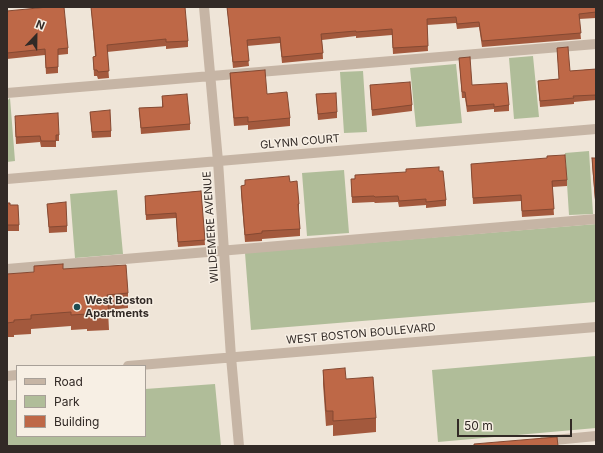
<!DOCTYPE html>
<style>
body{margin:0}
#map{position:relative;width:603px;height:453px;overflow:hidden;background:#efe5d8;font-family:Inter,sans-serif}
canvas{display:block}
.frame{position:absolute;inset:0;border:8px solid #322a26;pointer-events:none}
.legend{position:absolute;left:16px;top:365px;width:130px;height:72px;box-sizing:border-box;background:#f7efe4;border:1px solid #a8a098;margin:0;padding:5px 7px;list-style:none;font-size:12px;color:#322a26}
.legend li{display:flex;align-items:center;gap:8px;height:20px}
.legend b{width:20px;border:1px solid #a8a098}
.north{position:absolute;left:16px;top:16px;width:40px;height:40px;-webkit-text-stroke:3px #f7efe4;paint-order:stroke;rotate:22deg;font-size:11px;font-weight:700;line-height:16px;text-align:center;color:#322a26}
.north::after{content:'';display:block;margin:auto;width:14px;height:18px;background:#322a26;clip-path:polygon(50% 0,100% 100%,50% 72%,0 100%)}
.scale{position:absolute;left:457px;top:419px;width:115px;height:18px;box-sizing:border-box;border:2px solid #322a26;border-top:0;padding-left:5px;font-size:12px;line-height:14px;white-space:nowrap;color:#322a26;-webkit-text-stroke:3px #f7efe4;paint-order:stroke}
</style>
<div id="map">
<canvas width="603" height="453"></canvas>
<div class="frame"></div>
<ul class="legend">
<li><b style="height:5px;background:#c6b5a5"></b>Road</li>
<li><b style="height:11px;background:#b0bd99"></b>Park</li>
<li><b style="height:11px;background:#be6847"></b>Building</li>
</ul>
<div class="north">N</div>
<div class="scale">50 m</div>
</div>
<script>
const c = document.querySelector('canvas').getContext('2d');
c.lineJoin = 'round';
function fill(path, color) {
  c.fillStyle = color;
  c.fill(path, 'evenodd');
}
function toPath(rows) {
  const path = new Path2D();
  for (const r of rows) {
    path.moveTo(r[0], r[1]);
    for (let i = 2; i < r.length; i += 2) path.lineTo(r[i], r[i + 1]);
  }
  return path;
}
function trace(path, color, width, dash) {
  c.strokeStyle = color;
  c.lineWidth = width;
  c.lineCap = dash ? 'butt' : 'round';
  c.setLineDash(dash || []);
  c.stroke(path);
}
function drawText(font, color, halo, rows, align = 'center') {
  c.font = font + ' Inter,sans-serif';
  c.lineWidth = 3;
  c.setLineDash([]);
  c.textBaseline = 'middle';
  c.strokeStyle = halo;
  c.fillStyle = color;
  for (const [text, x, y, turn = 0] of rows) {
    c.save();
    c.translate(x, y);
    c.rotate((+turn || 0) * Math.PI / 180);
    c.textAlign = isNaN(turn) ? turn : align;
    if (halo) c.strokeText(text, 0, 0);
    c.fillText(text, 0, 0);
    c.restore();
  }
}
const green = toPath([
 [533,56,539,117,514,119,509,58],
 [456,64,462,123,416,127,410,68],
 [363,71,367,132,344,133,340,72],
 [10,98,15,161,7,162,7,101],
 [589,151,593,214,569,215,565,153],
 [344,170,349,233,307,236,302,173],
 [117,190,123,254,75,258,70,194],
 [596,224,596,302,251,330,245,253],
 [596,356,596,428,438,442,432,370],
 [215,384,221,446,7,446,7,400,17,400,17,436,145,436,145,389]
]);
const minor = toPath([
 [204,7,218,161,231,357,239,446],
 [7,93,596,44],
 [7,179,596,129],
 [7,269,596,219],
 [128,366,596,327],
 [7,376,17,375],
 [544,441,596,436]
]);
const wall = toPath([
 [91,7,188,41,188,47,166,49,166,46,107,52,109,78,98,79,97,76,94,76,93,57,95,56],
 [227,7,596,7,596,18,579,19,581,39,482,47,479,27,457,29,456,23,427,25,428,51,393,54,392,35,356,38,356,36,322,40,323,59,282,63,280,43,247,46,249,66,233,68],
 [7,11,68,48,68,54,58,55,58,73,46,74,45,55,7,59],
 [557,48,570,71,596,69,596,100,574,102,574,104,540,107,538,81,559,79],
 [459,58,472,85,509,105,509,111,494,112,494,109,467,112,465,98,462,98],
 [230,73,267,94,290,118,290,126,248,130,248,125,234,126,230,81],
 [370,85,412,105,412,111,372,116],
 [316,94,337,112,337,118,318,120],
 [162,96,190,124,190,130,141,134,139,108,162,107],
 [90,112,111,131,111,137,92,138],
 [15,122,59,135,59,141,56,141,56,147,41,147,40,142,16,144],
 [592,158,596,158,596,211,592,164],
 [471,164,567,180,567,186,552,187,554,215,522,217,521,201,473,204],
 [439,171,446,200,446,206,426,208,426,205,399,207,398,202,375,203,374,202,352,203,351,179],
 [245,180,290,182,299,204,299,211,298,211,300,229,300,236,262,239,262,241,245,242,241,193,241,186,245,185],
 [201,191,205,245,178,247,176,218,146,220,145,196],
 [7,203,10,205,19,225,19,231,7,231],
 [47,204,67,226,67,232,49,233],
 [34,266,63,269,128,293,128,308,108,310,109,330,87,331,87,329,71,330,71,326,31,329,31,334,14,335,14,337,7,337,7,274,34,273],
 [323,370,346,379,376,418,376,432,333,436,333,425,326,426,323,384]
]);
const building = toPath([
 [48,7,64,7,68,48,58,49,58,67,46,68,45,49,7,53,7,11,48,7],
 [91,7,185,7,188,41,166,42,166,39,107,45,109,71,98,72,97,70,94,70,93,57,96,56,91,7],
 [227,7,596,7,596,12,579,14,581,33,482,41,479,22,457,24,456,17,427,19,428,46,393,48,392,29,356,32,356,31,321,34,323,53,282,57,280,37,247,40,249,61,233,62,227,7],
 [568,47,570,71,596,69,596,95,573,96,574,98,540,101,538,81,559,79,557,48,568,47],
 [470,57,472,85,507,83,509,105,494,107,494,104,467,106,465,92,462,92,459,58,470,57],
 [265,70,267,94,287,92,290,118,248,122,248,117,234,118,230,73,265,70],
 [410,82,412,105,372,110,370,85,410,82],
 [336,93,337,112,318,114,316,94,336,93],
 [187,94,190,124,141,128,139,108,163,107,162,96,187,94],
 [110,110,111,131,92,132,90,112,110,110],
 [58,113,59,135,56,135,56,141,41,141,40,136,16,137,15,116,58,113],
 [565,155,567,180,552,181,554,209,522,211,521,195,473,198,471,164,547,158,547,156,565,155],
 [592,158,596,158,596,206,592,158],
 [439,167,439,171,443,171,446,200,426,202,426,199,399,201,398,196,375,197,374,196,352,197,351,179,355,179,355,175,406,172,406,169,439,167],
 [289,176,290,182,297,181,299,204,298,204,300,229,262,231,262,233,245,235,241,186,245,185,245,180,289,176],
 [201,191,205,240,178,242,176,213,146,215,145,196,201,191],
 [66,202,67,226,49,227,47,204,66,202],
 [7,203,10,203,10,205,18,205,19,225,7,225,7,203],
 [63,264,63,269,126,265,128,293,107,295,109,315,87,317,87,314,71,315,71,312,31,315,31,319,14,320,14,322,7,323,7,274,34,272,34,266,63,264],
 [345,368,346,379,373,377,376,418,333,421,333,411,326,411,323,370,345,368],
 [557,437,558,446,474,446,474,444,557,437]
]);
const markers = [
 [77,307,4,"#1e4c51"]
];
const streetNames = [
 ["GLYNN COURT",300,142,-5],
 ["WILDEMERE AVENUE",211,227,-94],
 ["WEST BOSTON BOULEVARD",361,334,-5]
];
const poiNames = [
 ["West Boston",85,301],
 ["Apartments",85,314]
];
fill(green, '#b0bd99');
trace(minor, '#c6b5a5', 10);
fill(wall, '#a3593d');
fill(building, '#be6847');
trace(building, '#854932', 1);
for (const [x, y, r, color] of markers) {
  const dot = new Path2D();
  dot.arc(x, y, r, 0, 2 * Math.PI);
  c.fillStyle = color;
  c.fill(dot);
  trace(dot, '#f7efe4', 1.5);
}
drawText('11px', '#322a26', '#f7efe4', streetNames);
drawText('bold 11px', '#322a26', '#f7efe4', poiNames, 'left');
</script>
